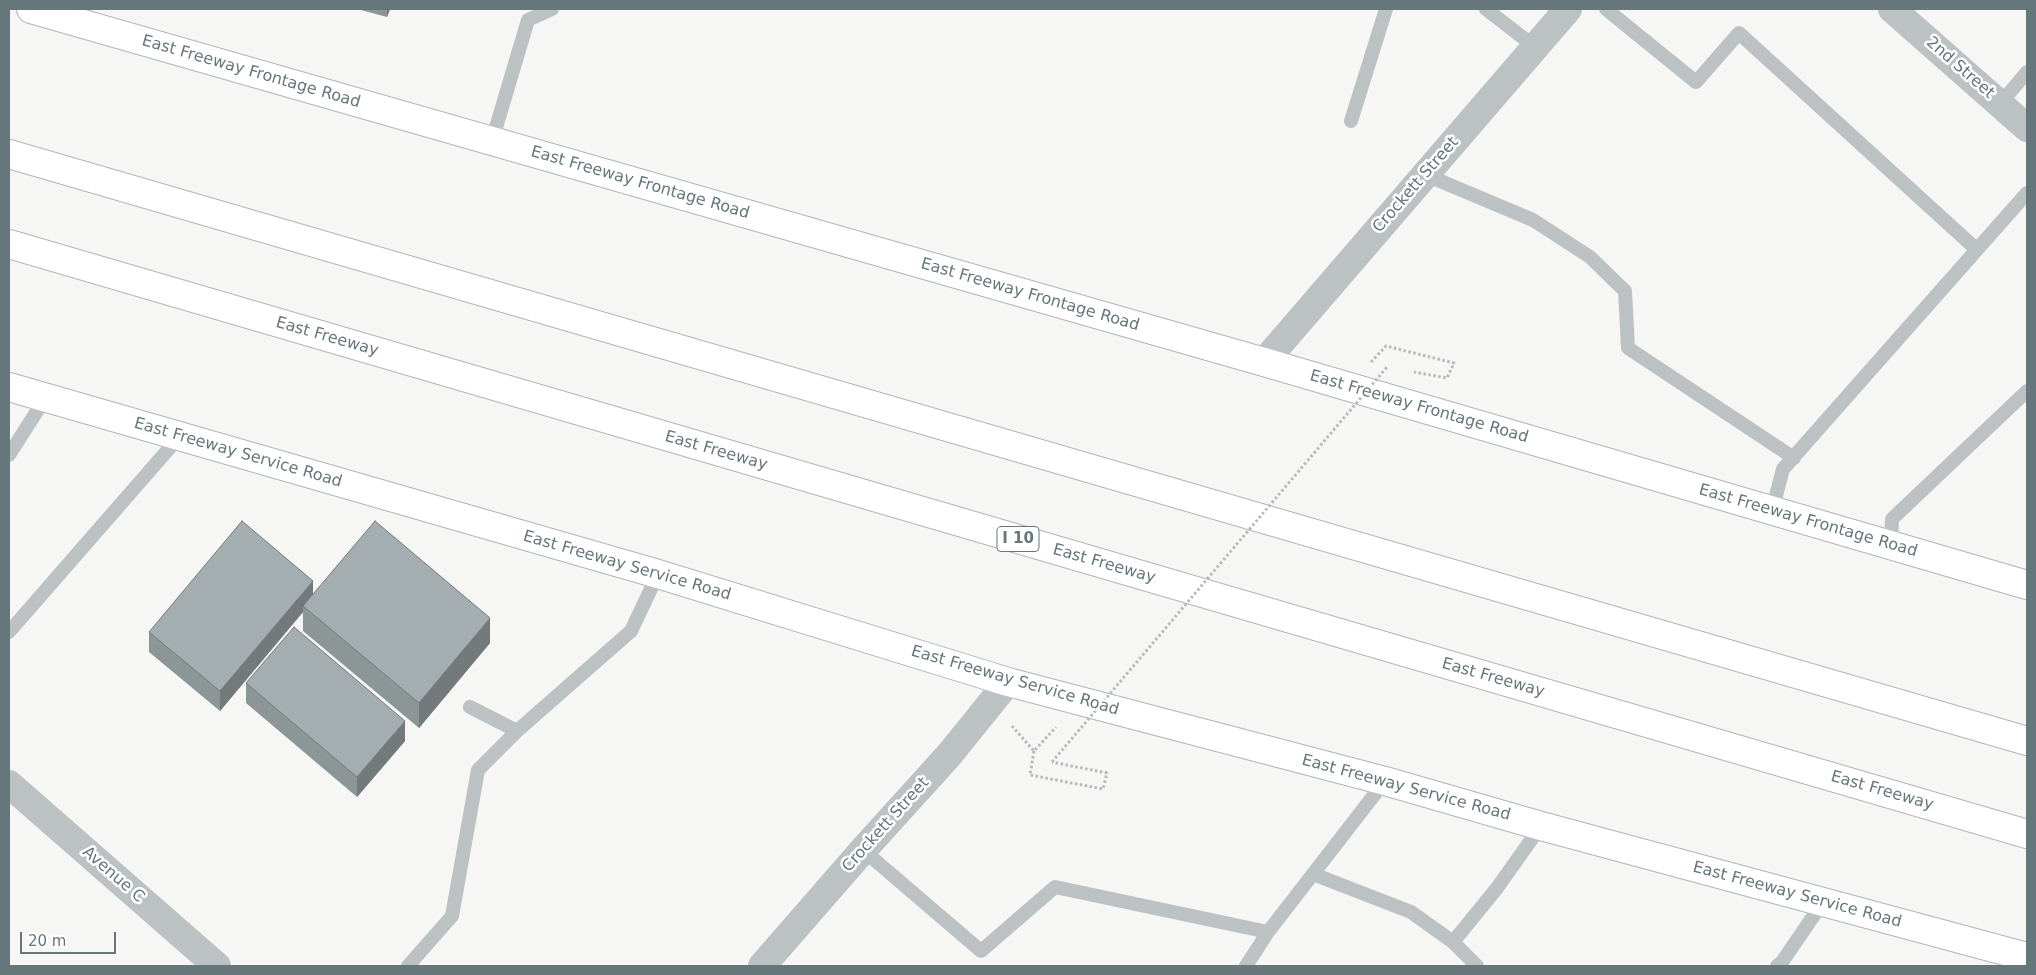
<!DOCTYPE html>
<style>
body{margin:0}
#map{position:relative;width:2036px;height:975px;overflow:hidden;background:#f6f6f4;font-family:"DejaVu Sans",sans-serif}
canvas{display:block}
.frame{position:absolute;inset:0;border:10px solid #65777b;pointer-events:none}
.scale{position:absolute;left:20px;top:932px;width:96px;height:22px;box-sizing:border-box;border:2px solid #65777b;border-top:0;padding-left:6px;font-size:15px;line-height:18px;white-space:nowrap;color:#65777b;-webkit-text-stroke:4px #fff;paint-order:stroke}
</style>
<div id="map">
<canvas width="2036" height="975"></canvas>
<div class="frame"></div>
<div class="scale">20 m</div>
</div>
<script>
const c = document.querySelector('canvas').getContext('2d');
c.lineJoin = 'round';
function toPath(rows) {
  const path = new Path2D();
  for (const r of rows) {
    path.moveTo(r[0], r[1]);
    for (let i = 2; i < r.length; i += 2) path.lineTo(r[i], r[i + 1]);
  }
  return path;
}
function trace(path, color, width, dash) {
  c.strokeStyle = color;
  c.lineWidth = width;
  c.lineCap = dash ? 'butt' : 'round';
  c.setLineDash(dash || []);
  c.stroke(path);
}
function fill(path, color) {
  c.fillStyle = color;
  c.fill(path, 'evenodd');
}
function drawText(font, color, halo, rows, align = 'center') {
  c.font = font + ' "DejaVu Sans",sans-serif';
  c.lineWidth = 5;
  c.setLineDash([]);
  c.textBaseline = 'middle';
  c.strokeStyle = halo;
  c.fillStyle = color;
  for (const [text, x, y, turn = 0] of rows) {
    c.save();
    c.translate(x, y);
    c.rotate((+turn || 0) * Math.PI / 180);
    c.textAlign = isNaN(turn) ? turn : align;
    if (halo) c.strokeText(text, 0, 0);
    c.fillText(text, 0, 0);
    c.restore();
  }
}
const path = toPath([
 [1371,362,1386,346,1454,363,1447,378,1414,372],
 [1012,726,1034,751,1056,727],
 [1034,751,1030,775,1103,789,1107,773,1052,762]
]);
const lane = toPath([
 [1486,9,1535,47],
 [1606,9,1696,82,1739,33,1976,249],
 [2000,104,2027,72],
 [1351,121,1386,9],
 [492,141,528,20,552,9],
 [1426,175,1533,220,1590,257,1625,291,1628,348,1794,458],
 [9,455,46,397],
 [1772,511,1783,469,2027,193],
 [1891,545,1892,519,2027,391],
 [9,632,180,436],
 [470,707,517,731,631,631,658,574],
 [863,850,981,951,1055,887,1268,932],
 [1313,874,1411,912,1453,942,1497,888,1541,826],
 [1453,942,1477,966],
 [408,966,452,916,478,770,517,731],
 [1246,966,1268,932,1385,781],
 [1777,966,1782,962,1823,902]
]);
const street = toPath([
 [1892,9,2027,128],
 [1264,362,1568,9],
 [9,784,217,966],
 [762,966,863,850,949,755,1008,682]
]);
const secondary = toPath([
 [31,9,1264,362,2027,585],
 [9,387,658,574,1008,682,1385,781,1541,826,2027,957]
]);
const highway = toPath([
 [9,154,2027,741],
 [9,244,2027,834]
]);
const pathBridge = toPath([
 [1052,762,1387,367]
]);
const wall = toPath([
 [357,9,390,9,387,17],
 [313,594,490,643,419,728,303,631,303,612,220,711,149,652,149,632],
 [246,683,405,741,357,797,246,703]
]);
const shadedWall = toPath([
 [387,9,390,9,387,17],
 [313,581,313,601,303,606,303,612,220,711,220,691],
 [490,618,490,643,419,728,419,703],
 [405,721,405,741,357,797,357,777]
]);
const building = toPath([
 [242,521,313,581,220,691,149,632,242,521],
 [375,521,490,618,419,703,303,606,375,521],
 [294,627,405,721,357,777,246,683,294,627]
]);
const shields = [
 [1018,539,42]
];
const shieldNames = [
 ["I 10",1018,539]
];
const streetNames = [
 ["2nd Street",1960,68,41],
 ["East Freeway Frontage Road",251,72,16],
 ["East Freeway Frontage Road",640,183,16],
 ["Crockett Street",1416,185,-49],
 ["East Freeway Frontage Road",1030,295,16],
 ["East Freeway",327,337,16],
 ["East Freeway Frontage Road",1419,407,16],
 ["East Freeway",716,451,16],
 ["East Freeway Service Road",238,453,16],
 ["East Freeway Frontage Road",1808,521,16],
 ["East Freeway",1104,564,16],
 ["East Freeway Service Road",627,566,16],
 ["East Freeway",1493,678,16],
 ["East Freeway Service Road",1015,681,16],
 ["East Freeway Service Road",1406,788,15],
 ["East Freeway",1882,791,16],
 ["Crockett Street",886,825,-48],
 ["Avenue C",113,875,41],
 ["East Freeway Service Road",1797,895,15]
];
trace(secondary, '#aeb6b8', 30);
trace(highway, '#b2b6b8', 30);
trace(path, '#b6babc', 3, [2.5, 2.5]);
trace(lane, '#bcc1c3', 14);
trace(street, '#bcc1c3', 28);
trace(secondary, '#fff', 28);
trace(highway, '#fff', 28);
trace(pathBridge, '#b6babc', 3, [2.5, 2.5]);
fill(wall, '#8d9697');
fill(shadedWall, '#737a7b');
fill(building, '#a4aeb0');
trace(building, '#737a7b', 1);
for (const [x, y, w] of shields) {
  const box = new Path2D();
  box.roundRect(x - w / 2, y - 12.5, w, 25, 4);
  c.fillStyle = '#fff';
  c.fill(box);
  trace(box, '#65777b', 1);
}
drawText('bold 15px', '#65777b', null, shieldNames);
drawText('16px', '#65777b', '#fff', streetNames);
</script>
